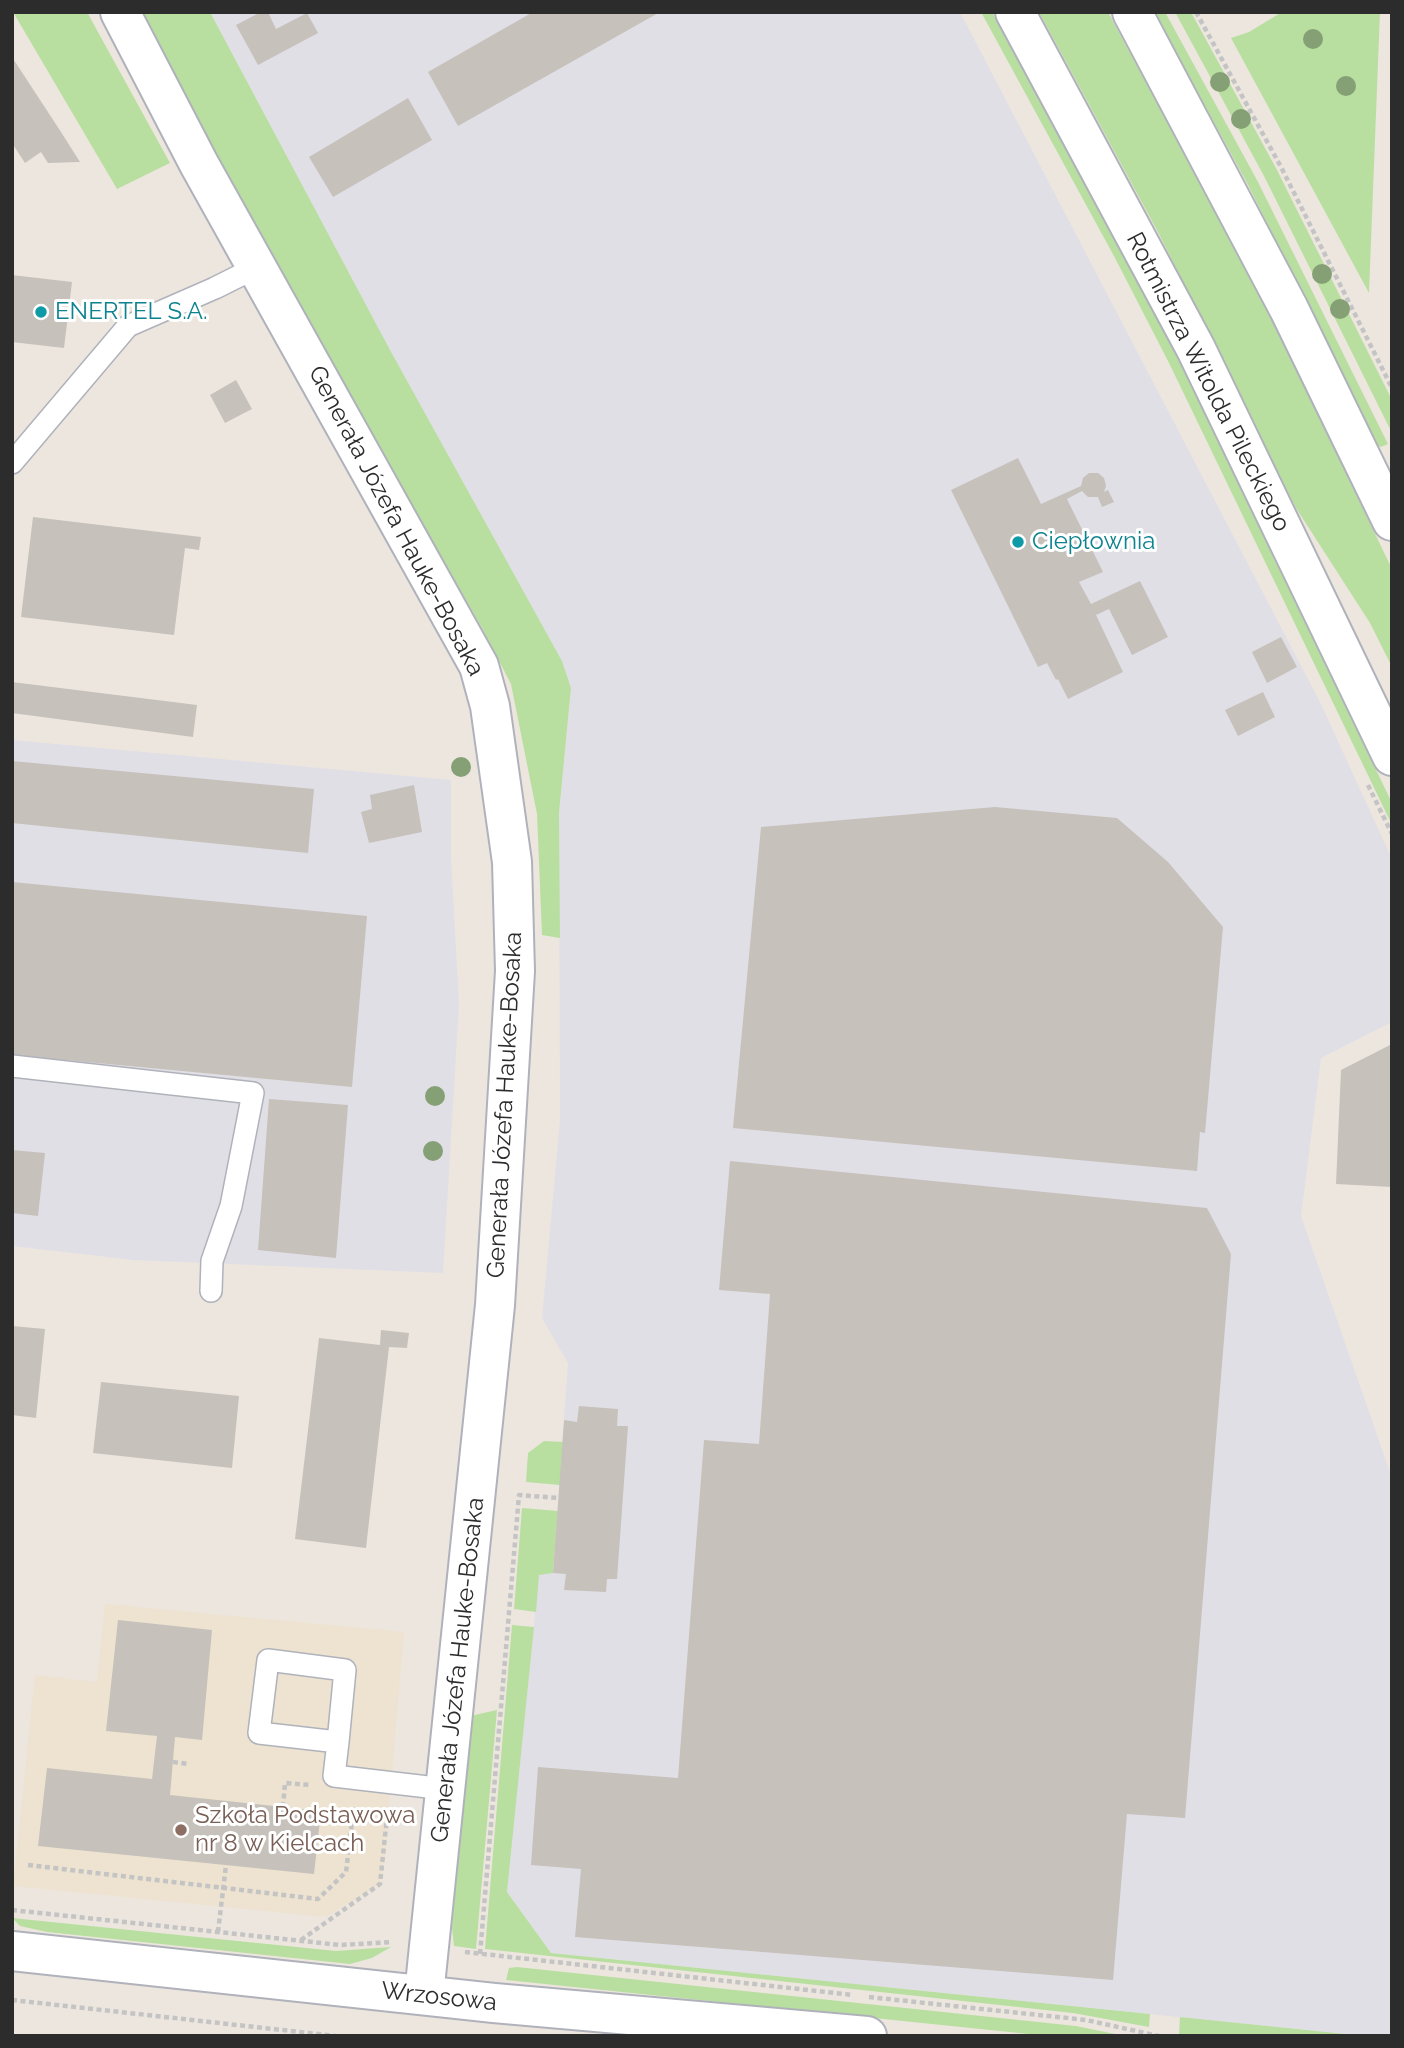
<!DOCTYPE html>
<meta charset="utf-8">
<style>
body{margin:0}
#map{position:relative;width:1404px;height:2048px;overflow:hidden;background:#ede6df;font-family:Raleway,sans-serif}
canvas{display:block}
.frame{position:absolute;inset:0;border:14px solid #2c2c2c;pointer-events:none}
</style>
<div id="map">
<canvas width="1404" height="2048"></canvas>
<div class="frame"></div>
</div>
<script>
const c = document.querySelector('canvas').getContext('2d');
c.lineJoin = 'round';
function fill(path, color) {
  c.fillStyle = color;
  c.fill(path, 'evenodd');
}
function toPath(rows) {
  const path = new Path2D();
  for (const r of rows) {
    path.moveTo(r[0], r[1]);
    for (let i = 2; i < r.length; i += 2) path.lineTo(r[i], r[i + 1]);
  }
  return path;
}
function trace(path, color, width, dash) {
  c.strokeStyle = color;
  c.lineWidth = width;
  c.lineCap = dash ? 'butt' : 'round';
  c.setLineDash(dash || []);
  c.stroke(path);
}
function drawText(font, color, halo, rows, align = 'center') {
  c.font = font + ' Raleway,sans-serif';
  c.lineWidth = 6;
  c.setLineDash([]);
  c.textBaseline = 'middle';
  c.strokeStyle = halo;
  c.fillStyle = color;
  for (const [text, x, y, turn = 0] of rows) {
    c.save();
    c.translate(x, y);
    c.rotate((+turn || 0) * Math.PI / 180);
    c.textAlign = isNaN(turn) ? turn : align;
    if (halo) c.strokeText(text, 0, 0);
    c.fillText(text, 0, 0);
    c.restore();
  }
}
const industrial = toPath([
 [210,12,960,12,1321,704,1392,859,1392,1022,1321,1058,1301,1216,1392,1478,1392,2036,1365,2036,551,1953,507,1892,539,1574,553,1573,568,1363,542,1318,560,1120,559,813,571,688,562,661,390,351],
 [12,740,451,780,451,857,459,1004,443,1273,133,1260,12,1246]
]);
const education = toPath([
 [105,1604,404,1632,384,1868,380,1884,326,1917,13,1886,35,1675,97,1682]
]);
const green = toPath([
 [13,12,87,12,170,163,117,189],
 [138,12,210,12,390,350,562,661,571,688,559,813,560,938,542,935,537,814,511,684,482,628,275,268],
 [981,12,992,12,1179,360,1392,803,1392,825,1170,365,1115,258],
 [1039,12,1108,12,1212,205,1270,316,1392,569,1392,667,1370,623,1296,508,1159,234],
 [1154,12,1165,12,1257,180,1388,444,1381,447,1378,446,1248,185],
 [1175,12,1191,12,1277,170,1392,400,1392,433,1264,176],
 [1282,12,1380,12,1369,293,1231,38,1249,32],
 [544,1441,563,1442,560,1485,526,1482,528,1453],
 [522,1508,558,1511,553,1573,539,1575,536,1612,514,1609],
 [512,1625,534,1627,507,1892,551,1953,1150,2014,1149,2027,1073,2013,485,1949],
 [497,1710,476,1949,454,1946,452,1928,470,1716],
 [12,1918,336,1951,391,1947,372,1958,350,1964,47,1932,20,1926],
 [517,1967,1076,2026,1125,2036,1048,2036,506,1980,509,1968],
 [1180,2017,1365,2036,1179,2035]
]);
const building = toPath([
 [261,12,268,12,276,29,307,13,318,33,258,65,236,25],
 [533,12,660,12,458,126,428,72],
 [12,57,61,132,80,162,48,163,41,152,25,163,12,143],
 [408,98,432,140,333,197,309,157],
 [12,275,72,282,64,348,12,342],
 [236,380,252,409,225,423,210,395],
 [1018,458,1041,504,1081,486,1083,478,1089,473,1098,473,1104,478,1106,486,1104,492,1108,490,1114,502,1102,507,1098,497,1088,497,1082,491,1067,499,1103,572,1079,582,1091,604,1140,581,1168,637,1132,655,1109,609,1096,615,1123,672,1068,699,1058,679,1056,680,1047,663,1038,667,951,490],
 [33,517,201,537,199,550,185,548,174,635,21,617],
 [1281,637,1297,667,1267,683,1252,652],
 [12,682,197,705,193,737,12,713],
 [1263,692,1275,717,1238,736,1225,710],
 [12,761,314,789,308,853,12,823],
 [414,785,422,832,369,843,361,812,372,809,370,795],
 [995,807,1117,818,1168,862,1223,927,1205,1133,1200,1132,1197,1171,733,1128,761,827],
 [12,882,367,916,352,1087,12,1055],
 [1392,1044,1392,1187,1336,1184,1341,1070],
 [269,1099,348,1105,336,1258,258,1250],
 [12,1150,45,1153,38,1216,12,1213],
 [730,1161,1207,1208,1231,1254,1185,1818,1127,1814,1113,1980,575,1937,581,1869,531,1865,538,1767,678,1778,704,1440,759,1444,770,1294,719,1290],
 [12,1326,45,1329,36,1418,12,1415],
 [381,1330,409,1333,407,1348,389,1347,366,1548,295,1539,319,1338,380,1345],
 [101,1382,239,1396,232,1468,93,1453],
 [579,1406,618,1409,617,1426,628,1426,617,1579,607,1579,606,1592,564,1590,566,1574,553,1573,564,1420,577,1422],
 [118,1620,212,1630,202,1740,175,1737,170,1795,321,1811,314,1874,38,1846,47,1768,152,1779,157,1736,106,1731]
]);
const path = toPath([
 [1196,12,1281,167,1392,388],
 [1368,785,1392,834],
 [173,1762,189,1764],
 [283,1807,285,1783,311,1785],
 [28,1865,318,1899,346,1872,354,1805],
 [12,1910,340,1945,392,1942],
 [218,1932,226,1865],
 [301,1940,380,1884,388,1808],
 [465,1952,853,1995],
 [480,1954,519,1495,558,1498],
 [869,1997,1086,2020,1159,2036],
 [12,2000,336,2036]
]);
const lane = toPath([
 [12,463,128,326,215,288,257,267],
 [12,1066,253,1093,231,1206,212,1261,211,1291],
 [338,1742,259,1733,268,1660,345,1670,338,1742,334,1776,445,1789]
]);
const street = toPath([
 [120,12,199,164,479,666,490,706,512,862,515,971,495,1305,424,1995]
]);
const secondary = toPath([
 [1015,12,1196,349,1392,756],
 [1132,12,1289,309,1392,521],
 [12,1951,494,2003,867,2036]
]);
const trees = [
 [1313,39],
 [1220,82],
 [1346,86],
 [1241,119],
 [1322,274],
 [1340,309],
 [461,767],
 [435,1096],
 [433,1151]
];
const markers = [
 [41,312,7,"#0f9aa8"],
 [1018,542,7,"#0f9aa8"],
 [181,1830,7,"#8d6e63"]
];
const cultureNames = [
 ["ENERTEL S.A.",55,312],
 ["Ciepłownia",1032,542]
];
const streetNames = [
 ["Rotmistrza Witolda Pileckiego",1208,382,63],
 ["Generała Józefa Hauke-Bosaka",396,521,62],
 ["Generała Józefa Hauke-Bosaka",505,1105,-87],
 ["Generała Józefa Hauke-Bosaka",458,1670,-84],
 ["Wrzosowa",439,1997,6]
];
const educationNames = [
 ["Szkoła Podstawowa",195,1816],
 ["nr 8 w Kielcach",195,1844]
];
fill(industrial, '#e1dfe6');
fill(education, '#ede3d0');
fill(green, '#b8dfa0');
fill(building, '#c6c1bb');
trace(lane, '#b0b2bb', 24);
trace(street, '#b0b2bb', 42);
trace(secondary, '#b0b2bb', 42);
trace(path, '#c4c4c4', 4.5, [5, 3.5]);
trace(lane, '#fff', 21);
trace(street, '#fff', 38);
trace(secondary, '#fff', 38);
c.fillStyle = '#86a075';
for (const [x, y] of trees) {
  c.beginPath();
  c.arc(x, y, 10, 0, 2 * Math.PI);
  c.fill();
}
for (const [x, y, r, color] of markers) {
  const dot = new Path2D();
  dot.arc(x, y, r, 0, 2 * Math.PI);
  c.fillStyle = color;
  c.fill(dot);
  trace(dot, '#fff', 2.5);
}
drawText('24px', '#0d838f', '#fff', cultureNames, 'left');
drawText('24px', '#2c2c2c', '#fff', streetNames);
drawText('24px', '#785e54', '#fff', educationNames, 'left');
</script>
